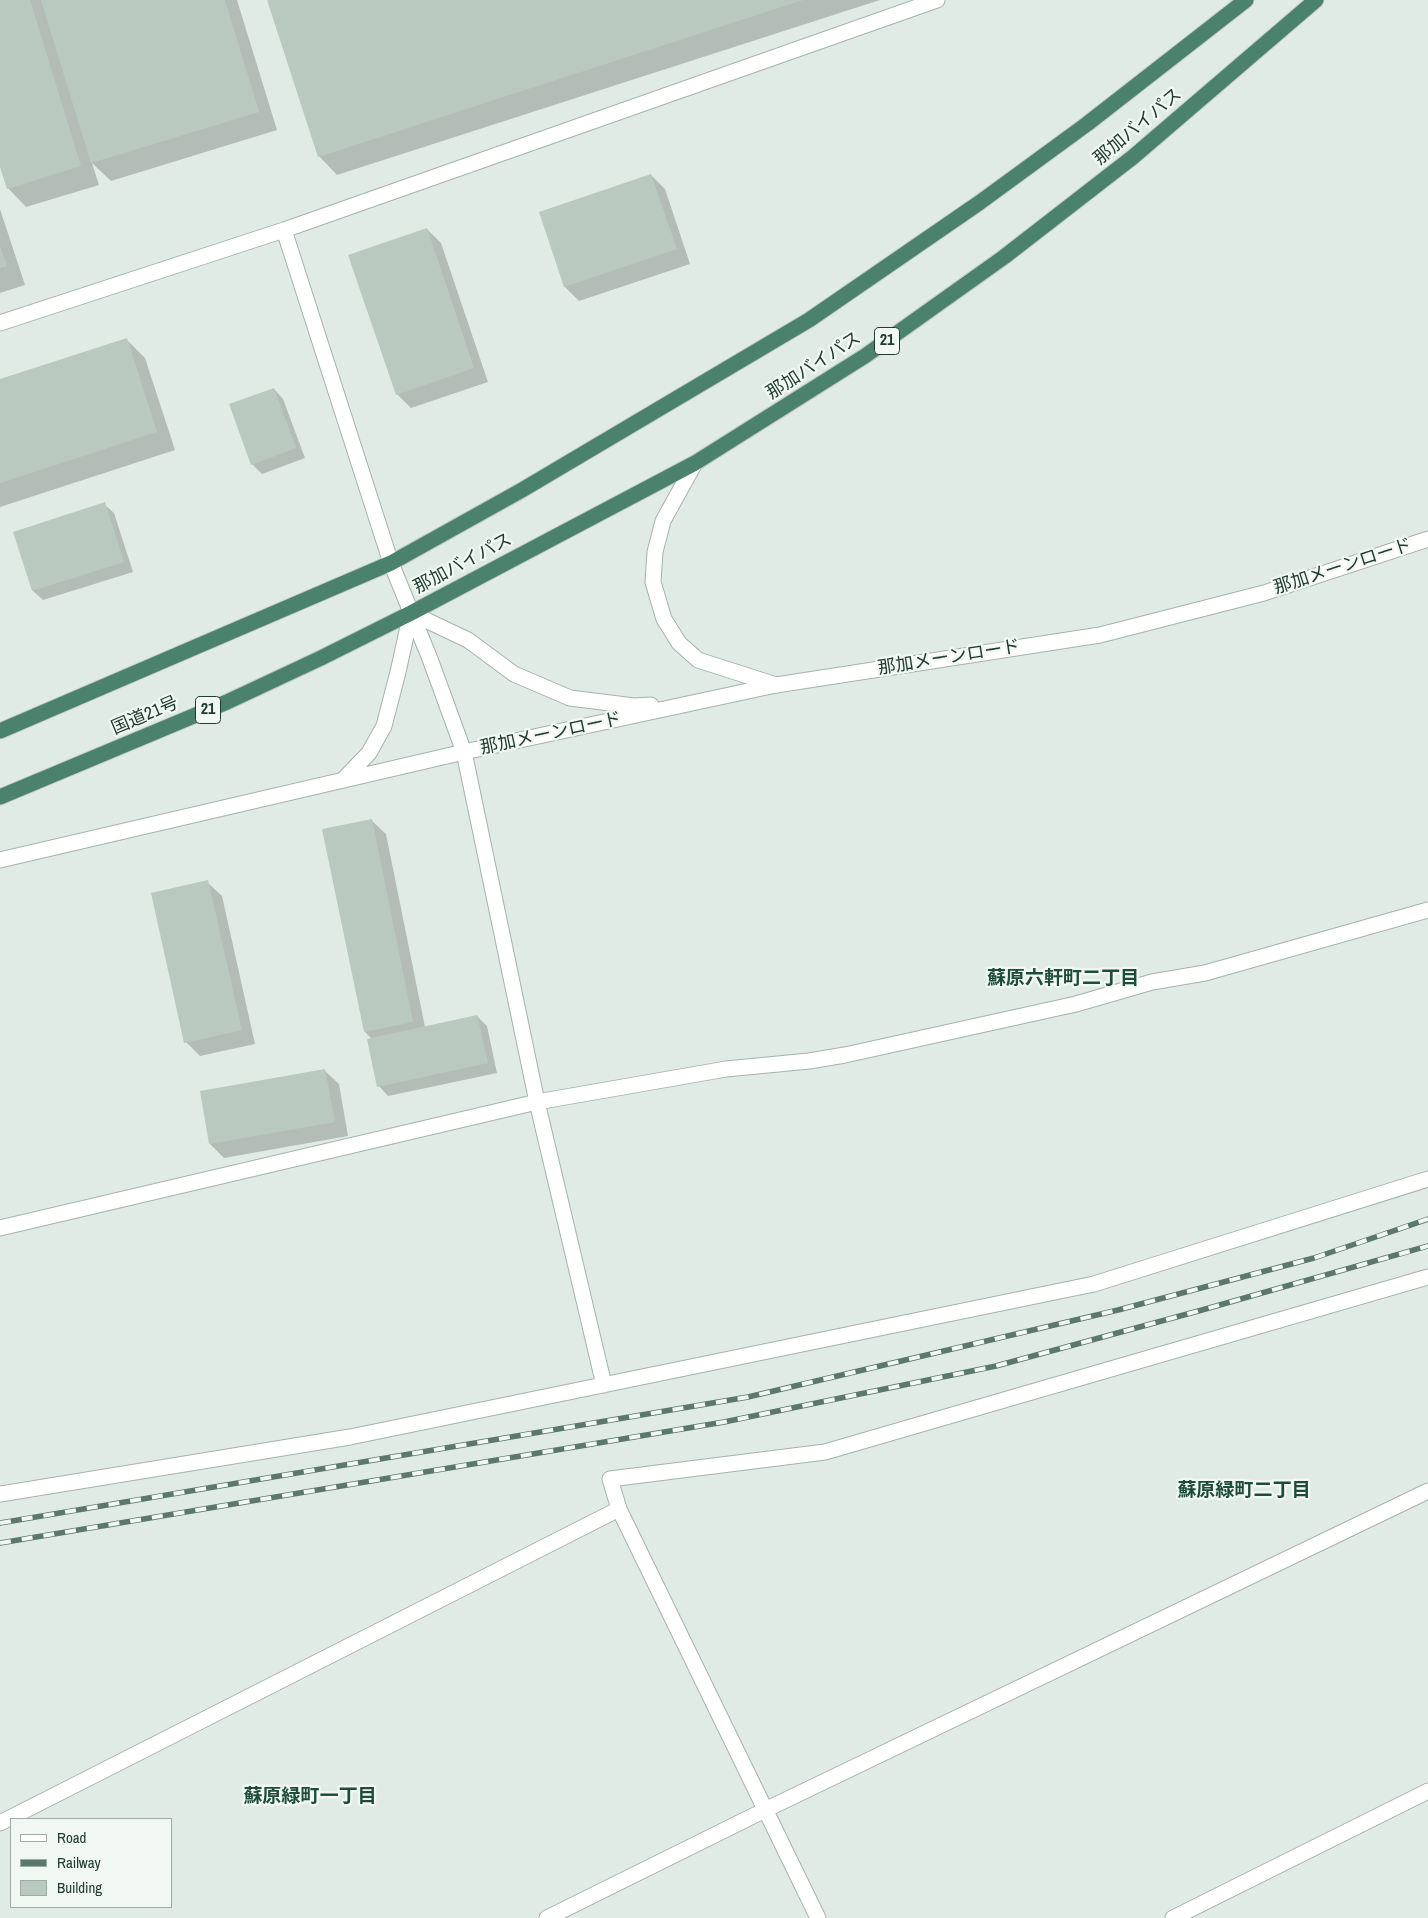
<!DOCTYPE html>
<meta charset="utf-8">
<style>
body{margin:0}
#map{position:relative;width:1428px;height:1918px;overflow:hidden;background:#e1ebe5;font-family:"Archivo Narrow",sans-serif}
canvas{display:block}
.legend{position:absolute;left:10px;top:1818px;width:162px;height:90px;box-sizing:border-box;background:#f1f8f3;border:1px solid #9eaca5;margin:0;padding:6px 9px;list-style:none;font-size:15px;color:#223b30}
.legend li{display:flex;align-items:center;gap:10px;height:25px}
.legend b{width:25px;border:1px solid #9eaca5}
</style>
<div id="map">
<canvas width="1428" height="1918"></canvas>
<ul class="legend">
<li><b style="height:6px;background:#fff"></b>Road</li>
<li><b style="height:6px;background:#5c776c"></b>Railway</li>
<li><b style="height:14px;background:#b9c9c0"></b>Building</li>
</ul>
</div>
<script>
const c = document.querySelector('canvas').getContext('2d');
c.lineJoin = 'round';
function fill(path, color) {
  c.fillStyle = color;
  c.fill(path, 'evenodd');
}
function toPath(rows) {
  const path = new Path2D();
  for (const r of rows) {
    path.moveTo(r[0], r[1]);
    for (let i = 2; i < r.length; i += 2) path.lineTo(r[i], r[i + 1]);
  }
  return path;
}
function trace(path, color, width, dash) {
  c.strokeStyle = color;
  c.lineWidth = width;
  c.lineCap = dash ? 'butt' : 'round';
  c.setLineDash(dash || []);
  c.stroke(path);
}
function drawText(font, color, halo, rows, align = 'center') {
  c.font = font + ' "Archivo Narrow","Noto Sans JP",sans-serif';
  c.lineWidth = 4.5;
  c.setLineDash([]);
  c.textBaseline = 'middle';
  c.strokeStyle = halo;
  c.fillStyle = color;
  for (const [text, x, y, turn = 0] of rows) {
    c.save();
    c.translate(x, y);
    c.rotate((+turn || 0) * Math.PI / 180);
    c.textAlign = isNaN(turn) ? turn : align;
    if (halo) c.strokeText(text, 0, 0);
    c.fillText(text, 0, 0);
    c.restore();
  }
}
const shadow = toPath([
 [0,0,237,0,277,130,111,181,92,163,99,185,26,207,8,188,0,163],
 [268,0,880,0,337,175,319,156],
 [651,175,665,189,690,264,579,301,565,287,541,213],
 [0,209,25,285,0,293],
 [427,229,441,243,488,382,411,408,397,394],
 [127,340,145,358,175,450,0,507,0,380],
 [274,389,283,399,305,458,262,474,252,464],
 [104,504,114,513,133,572,43,600,33,591,15,533],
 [371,820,386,834,425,1027,477,1016,487,1026,497,1073,388,1096,379,1086,372,1039,365,1032,324,830],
 [207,882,222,896,255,1044,200,1056,186,1042],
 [324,1070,339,1084,348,1136,224,1158,210,1144]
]);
const building = toPath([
 [0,0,30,0,81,166,7,189,0,167],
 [41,0,225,0,259,112,91,163],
 [267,0,803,0,318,157],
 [651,174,677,249,564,287,539,212],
 [427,228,474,368,396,395,348,255],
 [0,246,7,266,0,268],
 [127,338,157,432,0,483,0,379],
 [274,388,296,448,251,465,229,404],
 [105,502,124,562,32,591,13,532],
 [372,819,413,1022,364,1032,322,829],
 [208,880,242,1030,184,1043,151,893],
 [477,1015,488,1063,377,1087,367,1039],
 [325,1069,335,1122,209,1144,200,1091]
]);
const service = toPath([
 [284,230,391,563],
 [0,323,284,230,937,0]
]);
const minor = toPath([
 [695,463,663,521,655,552,653,582,664,619,679,643,698,660,776,685],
 [391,563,430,659,464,752,537,1102,604,1385],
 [0,1228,537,1102,726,1069,809,1061,845,1055,1076,1004,1152,982,1205,973,1428,910],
 [0,1494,350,1437,1094,1284,1428,1179],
 [0,1823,619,1509],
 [547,1918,765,1810,1428,1491],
 [818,1918,619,1509,610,1479,825,1452,1428,1277],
 [1173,1918,1428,1791]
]);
const tertiary = toPath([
 [343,780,369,753,384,726,398,672,411,613,468,640,514,674,570,698,634,706,651,705],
 [0,860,464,752,776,685,1100,635,1264,593,1428,539]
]);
const trunk = toPath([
 [0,731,391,563,522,490,809,320,979,203,1087,124,1246,0],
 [0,797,227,702,321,658,411,613,695,463,865,356,1004,257,1133,157,1316,0]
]);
const rail = toPath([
 [0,1523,748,1397,1118,1310,1314,1258,1428,1219],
 [0,1543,724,1422,996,1366,1202,1310,1428,1246]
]);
const shields = [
 [887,341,25],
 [208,710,25]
];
const shieldNames = [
 ["21",887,341],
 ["21",208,710]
];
const streetNames = [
 ["那加バイパス",1138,127,-40],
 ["那加バイパス",814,366,-33],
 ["那加バイパス",463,564,-28],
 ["那加メーンロード",1343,567,-18],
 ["那加メーンロード",949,658,-9],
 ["国道21号",145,716,-23],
 ["那加メーンロード",551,734,-12]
];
const neighbourhoodNames = [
 ["蘇原六軒町二丁目",1063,979],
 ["蘇原緑町二丁目",1244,1491],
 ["蘇原緑町一丁目",310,1797]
];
fill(shadow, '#0003');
fill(building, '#b9c9c0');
trace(service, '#a4b3ab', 17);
trace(minor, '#a4b3ab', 17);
trace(tertiary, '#a4b3ab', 17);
trace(trunk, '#c1c8c5', 17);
trace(service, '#fff', 15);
trace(minor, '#fff', 15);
trace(tertiary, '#fff', 15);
trace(trunk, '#4a826e', 15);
trace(rail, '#5c776c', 5.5);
trace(rail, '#f1f8f3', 4, [11]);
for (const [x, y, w] of shields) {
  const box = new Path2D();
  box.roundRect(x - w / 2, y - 13.5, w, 27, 4);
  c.fillStyle = '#f1f8f3';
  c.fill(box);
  trace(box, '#223b30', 1);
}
drawText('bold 16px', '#223b30', null, shieldNames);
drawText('18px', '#223b30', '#f1f8f3', streetNames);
drawText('bold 19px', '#1e4c3a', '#f1f8f3', neighbourhoodNames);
</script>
